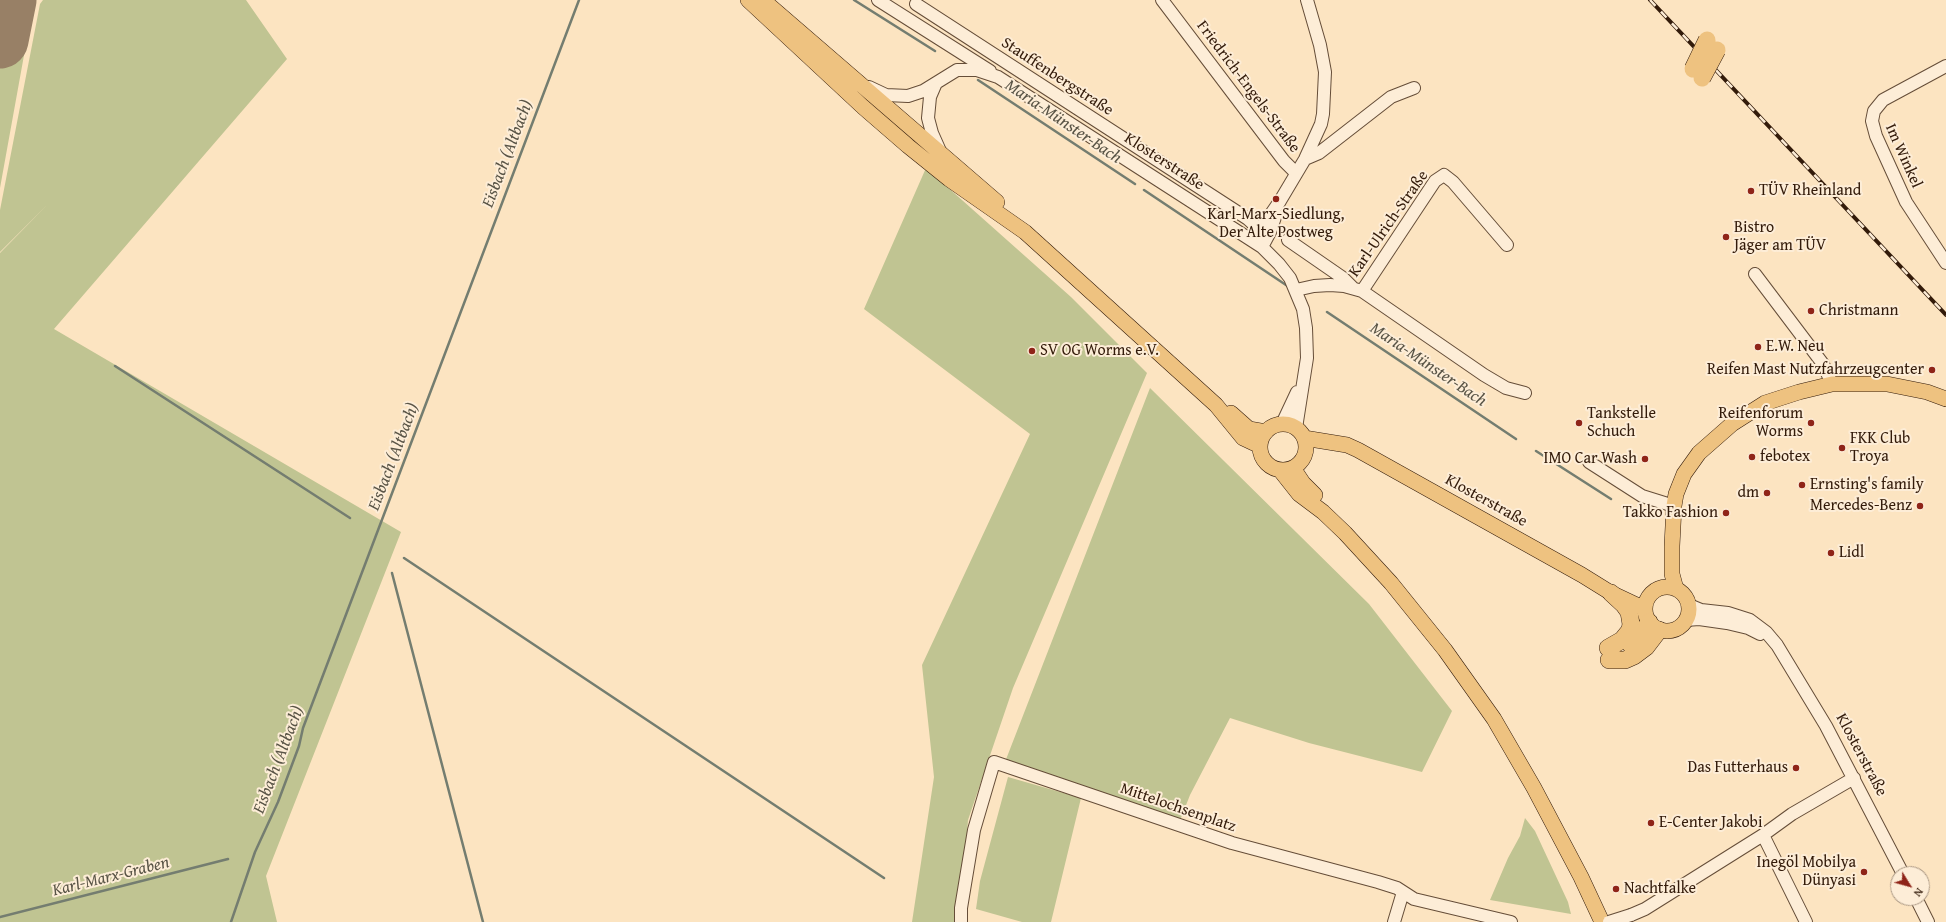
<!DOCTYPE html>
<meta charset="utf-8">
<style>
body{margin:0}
#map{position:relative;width:1946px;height:922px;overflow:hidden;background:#fce4c1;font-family:"Gentium Book Plus",serif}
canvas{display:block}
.north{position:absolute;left:1890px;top:866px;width:40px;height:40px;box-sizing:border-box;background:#fdedd7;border:1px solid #ac9985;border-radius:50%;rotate:127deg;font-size:11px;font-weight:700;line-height:16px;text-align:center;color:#331b0a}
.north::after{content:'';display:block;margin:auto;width:14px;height:18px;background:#8f2418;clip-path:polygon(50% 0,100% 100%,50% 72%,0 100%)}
</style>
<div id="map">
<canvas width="1946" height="922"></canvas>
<div class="north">N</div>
</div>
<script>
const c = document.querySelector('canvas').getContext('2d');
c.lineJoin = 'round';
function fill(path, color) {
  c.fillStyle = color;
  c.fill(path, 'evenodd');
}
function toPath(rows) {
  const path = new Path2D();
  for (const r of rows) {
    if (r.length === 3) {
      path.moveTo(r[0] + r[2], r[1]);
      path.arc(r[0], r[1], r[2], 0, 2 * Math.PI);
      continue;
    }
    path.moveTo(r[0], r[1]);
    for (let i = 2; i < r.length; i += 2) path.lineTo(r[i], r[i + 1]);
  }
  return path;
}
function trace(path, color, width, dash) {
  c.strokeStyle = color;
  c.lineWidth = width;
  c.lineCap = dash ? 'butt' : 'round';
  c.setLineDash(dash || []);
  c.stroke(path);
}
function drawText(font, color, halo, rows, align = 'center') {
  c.font = font + ' "Gentium Book Plus",serif';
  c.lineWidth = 4;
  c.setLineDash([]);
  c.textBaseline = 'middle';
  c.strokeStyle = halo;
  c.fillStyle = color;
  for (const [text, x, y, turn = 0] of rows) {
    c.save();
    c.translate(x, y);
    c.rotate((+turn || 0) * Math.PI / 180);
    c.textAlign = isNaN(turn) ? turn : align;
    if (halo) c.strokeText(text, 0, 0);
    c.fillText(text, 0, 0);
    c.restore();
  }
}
const green = toPath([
 [0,0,34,0,0,188],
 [43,0,246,0,287,59,54,329,401,532,266,876,277,922,0,922,0,253,47,205,0,252,0,210,40,4],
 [926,168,1071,297,1147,373,1013,688,968,820,960,922,912,922,934,777,922,665,1030,434,864,309],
 [1150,388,1369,604,1452,711,1422,772,1309,743,1230,718,1190,795,1179,823,1005,762],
 [1008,777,1081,798,1051,922,1022,922,976,909,980,881],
 [1525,818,1535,831,1568,902,1571,914,1490,900,1508,858,1520,836]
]);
const stream = toPath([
 [854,0,935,51],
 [978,80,1135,184],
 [1144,190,1286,285],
 [1327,312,1516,439],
 [115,366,350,518],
 [1536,451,1611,499],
 [404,558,884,878],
 [392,573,483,922],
 [0,917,228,859],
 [231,922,255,852,278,802,299,746,303,728,579,0]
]);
const runway = toPath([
 [0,40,8,0]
]);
const minor = toPath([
 [878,0,990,71],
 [1162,0,1284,161,1296,173],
 [916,4,1248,219,1260,230],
 [1946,66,1883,100,1874,111,1872,121,1876,136,1906,202,1946,263],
 [936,83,930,97,928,118,932,133,940,151],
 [869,87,886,95,908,96,923,91,957,70,977,70,998,77,1262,247,1279,264,1290,278,1303,309,1306,328,1307,358,1296,428],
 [1305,159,1319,153,1391,97,1414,88],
 [1256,236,1280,201,1305,159,1321,124,1323,114,1325,72,1320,45,1307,0],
 [1288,240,1343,278,1353,288],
 [1262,247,1270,232,1276,214],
 [1755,274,1823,364,1832,384],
 [1296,290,1314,286,1330,285,1344,286,1362,291,1484,375,1506,388,1525,393],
 [1362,291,1435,181,1444,175,1453,182,1507,245],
 [1282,424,1297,392],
 [1589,462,1642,496,1674,506],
 [1689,605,1701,610,1728,613,1750,620,1766,632,1777,645,1826,726,1903,874],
 [1686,620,1699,619,1727,623,1748,628,1760,634],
 [1763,835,1806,922],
 [1916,898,1928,922],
 [1631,915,1645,909,1763,835,1792,814,1854,778],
 [961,922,961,908,974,830,994,762,1232,843,1378,882,1397,888,1414,899,1511,922],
 [1394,922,1403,892]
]);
const major = toPath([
 [748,0,863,107,908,146,949,179,1025,232,1216,405,1243,438,1260,446],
 [763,0,997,202],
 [1231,413,1249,429,1266,432],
 [1283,447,23],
 [1304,438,1347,445,1358,450,1582,575,1611,593,1645,609],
 [1293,468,1303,483,1315,495],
 [1280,470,1299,494,1323,512,1345,533,1391,583,1445,650,1494,719,1534,788,1581,877,1602,922],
 [1667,609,22],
 [1676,589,1672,574,1672,546,1674,506,1676,494,1684,474,1699,453,1732,424,1765,403,1799,392,1832,384,1887,384,1927,392,1946,399]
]);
const highway = toPath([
 [1631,645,1640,637,1649,622],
 [1608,648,1622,640,1630,630,1631,624,1629,612,1624,605,1611,593],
 [1609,660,1625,660,1634,656,1646,647,1659,630]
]);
const rail = toPath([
 [1650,0,1946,315]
]);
const minorBridge = toPath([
 [1609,922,1631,915]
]);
const highwayBridge = toPath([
 [1693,69,1707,40],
 [1702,78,1717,50]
]);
const markers = [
 [1751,191,4,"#8f2418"],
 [1276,199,4,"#8f2418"],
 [1726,237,4,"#8f2418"],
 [1811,311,4,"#8f2418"],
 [1758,347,4,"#8f2418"],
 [1032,351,4,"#8f2418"],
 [1932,370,4,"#8f2418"],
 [1579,423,4,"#8f2418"],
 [1811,423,4,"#8f2418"],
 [1842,448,4,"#8f2418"],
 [1752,457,4,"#8f2418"],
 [1645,459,4,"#8f2418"],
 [1802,485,4,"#8f2418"],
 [1767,493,4,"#8f2418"],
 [1920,506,4,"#8f2418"],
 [1726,513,4,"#8f2418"],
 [1831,553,4,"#8f2418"],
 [1796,768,4,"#8f2418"],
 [1651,823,4,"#8f2418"],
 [1864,872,4,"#8f2418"],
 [1616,889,4,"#8f2418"]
];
const streetNames = [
 ["Stauffenbergstraße",1057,77,33],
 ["Friedrich-Engels-Straße",1248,87,53],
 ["Im Winkel",1903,156,66],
 ["Klosterstraße",1164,162,33],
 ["Karl-Ulrich-Straße",1389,224,-55],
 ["Klosterstraße",1486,501,29],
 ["Klosterstraße",1861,755,62],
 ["Mittelochsenplatz",1178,808,19]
];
const poiNames = [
 ["TÜV Rheinland",1759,191],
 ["Karl-Marx-Siedlung,",1276,215,"center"],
 ["Der Alte Postweg",1276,233,"center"],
 ["Bistro",1734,228],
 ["Jäger am TÜV",1734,246],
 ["Christmann",1819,311],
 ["E.W. Neu",1766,347],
 ["SV OG Worms e.V.",1040,351],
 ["Reifen Mast Nutzfahrzeugcenter",1924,370,"right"],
 ["Tankstelle",1587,414],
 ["Schuch",1587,432],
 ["Reifenforum",1803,414,"right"],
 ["Worms",1803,432,"right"],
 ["FKK Club",1850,439],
 ["Troya",1850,457],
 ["febotex",1760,457],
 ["IMO Car Wash",1637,459,"right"],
 ["Ernsting's family",1810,485],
 ["dm",1759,493,"right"],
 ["Mercedes-Benz",1912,506,"right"],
 ["Takko Fashion",1718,513,"right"],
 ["Lidl",1839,553],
 ["Das Futterhaus",1788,768,"right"],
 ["E-Center Jakobi",1659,823],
 ["Inegöl Mobilya",1856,863,"right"],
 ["Dünyasi",1856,881,"right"],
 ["Nachtfalke",1624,889]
];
const waterNames = [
 ["Maria-Münster-Bach",1063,122,34],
 ["Eisbach (Altbach)",508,154,-69],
 ["Maria-Münster-Bach",1428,365,34],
 ["Eisbach (Altbach)",394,457,-69],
 ["Eisbach (Altbach)",279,760,-69],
 ["Karl-Marx-Graben",111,877,-14]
];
fill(green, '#c0c492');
trace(stream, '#747d70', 2.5);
trace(runway, '#988066', 57);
trace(minor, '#654d38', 14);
trace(major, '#331b0a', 16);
trace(highway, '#331b0a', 18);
trace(minor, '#fdedd7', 12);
trace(major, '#eec280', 15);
trace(highway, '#eec280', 17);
trace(rail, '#331b0a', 4);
trace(rail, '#fdedd7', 2.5, [8]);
trace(minorBridge, '#654d38', 14, []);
trace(highwayBridge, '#331b0a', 18, []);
trace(minorBridge, '#fdedd7', 12);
trace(highwayBridge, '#eec280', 17);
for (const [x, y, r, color] of markers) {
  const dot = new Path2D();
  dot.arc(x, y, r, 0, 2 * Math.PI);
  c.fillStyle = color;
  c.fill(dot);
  trace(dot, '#fdedd7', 1.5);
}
drawText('16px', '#331b0a', '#fdedd7', streetNames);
drawText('16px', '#331b0a', '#fdedd7', poiNames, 'left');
drawText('italic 17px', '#595446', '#fdedd7', waterNames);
</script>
